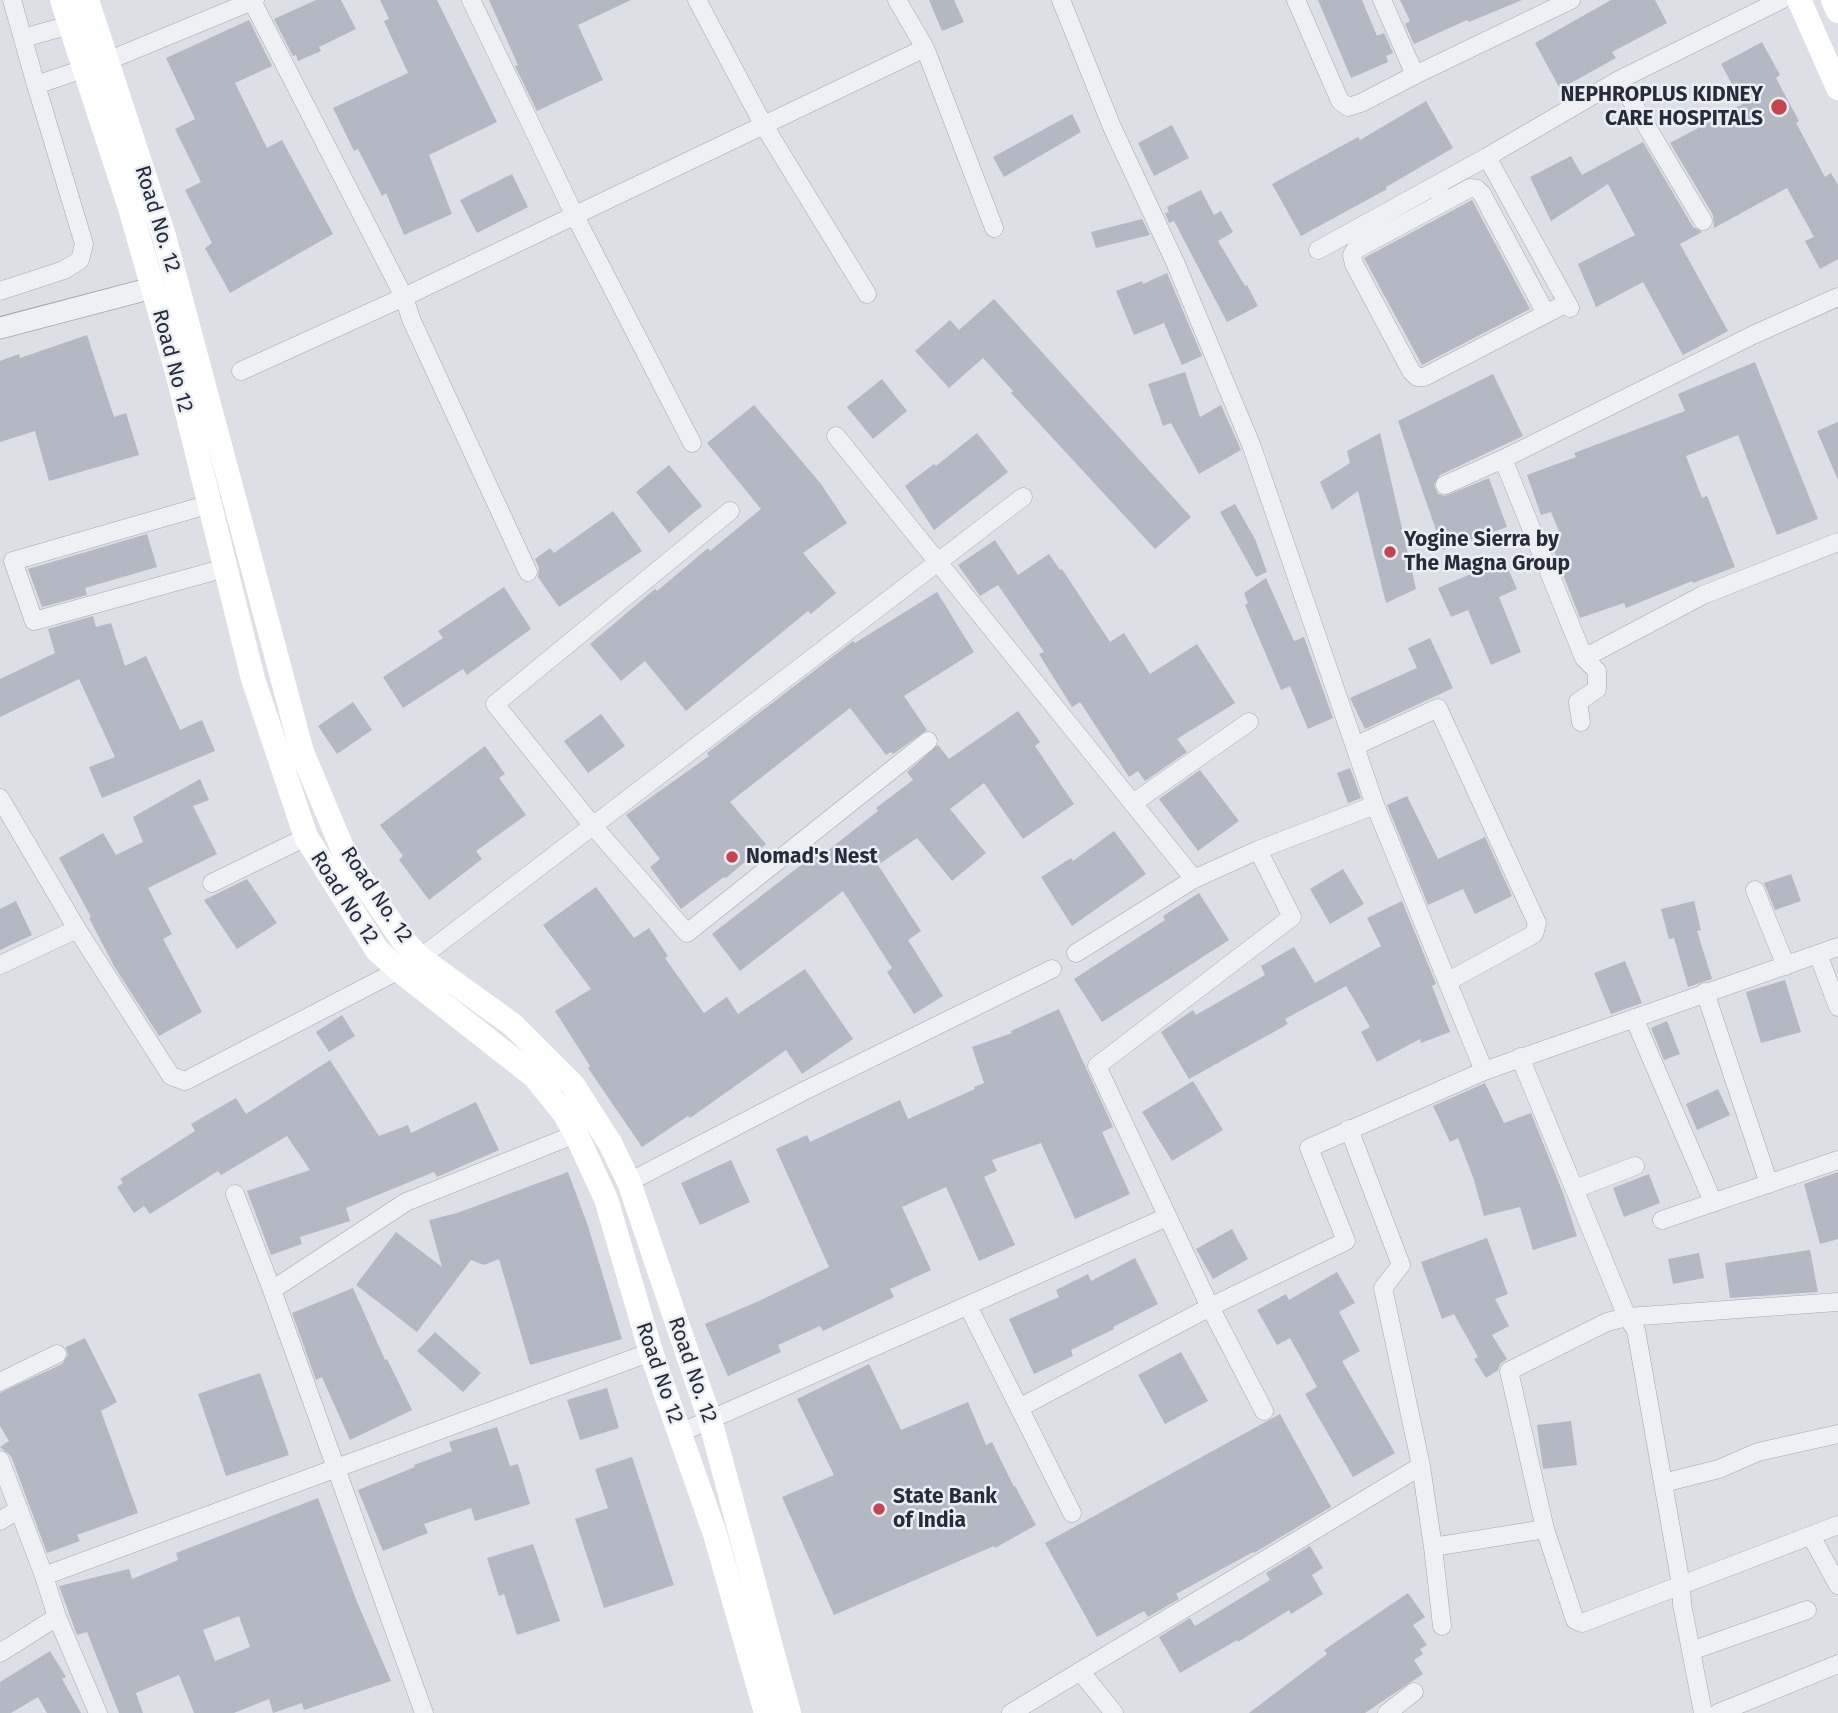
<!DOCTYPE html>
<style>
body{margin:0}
canvas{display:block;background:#dcdfe5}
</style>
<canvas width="1838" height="1713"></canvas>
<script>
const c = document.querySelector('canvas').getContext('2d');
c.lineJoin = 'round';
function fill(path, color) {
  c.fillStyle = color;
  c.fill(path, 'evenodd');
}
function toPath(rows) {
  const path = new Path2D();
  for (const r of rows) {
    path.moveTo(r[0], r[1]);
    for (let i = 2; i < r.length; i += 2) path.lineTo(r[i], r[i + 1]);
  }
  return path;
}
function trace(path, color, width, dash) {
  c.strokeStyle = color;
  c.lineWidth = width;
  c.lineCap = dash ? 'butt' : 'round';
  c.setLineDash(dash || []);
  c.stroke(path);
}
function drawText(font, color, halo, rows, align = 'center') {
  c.font = font + ' "Fira Sans",sans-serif';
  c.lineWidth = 5;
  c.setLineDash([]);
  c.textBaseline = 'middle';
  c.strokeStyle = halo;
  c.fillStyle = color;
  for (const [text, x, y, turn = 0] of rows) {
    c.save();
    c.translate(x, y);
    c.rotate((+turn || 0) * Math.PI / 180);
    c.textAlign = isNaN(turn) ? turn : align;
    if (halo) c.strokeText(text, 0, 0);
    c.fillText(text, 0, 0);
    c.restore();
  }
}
const building = toPath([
 [316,0,341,0,356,29,319,47,321,51,298,61,296,55,293,56,274,19],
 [380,0,437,0,497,122,429,155,452,214,404,235,386,193,382,196,358,149,354,151,333,108,408,73,384,21,389,19],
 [489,0,631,0,578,25,603,80,537,111,515,66,518,65],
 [929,0,954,0,964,22,942,31],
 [1318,0,1362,0,1377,36,1384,33,1393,53,1386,56,1388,62,1351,78],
 [1400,0,1522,0,1469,22,1467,20,1414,44,1405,24,1410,21],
 [1611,0,1655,0,1667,23,1612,52,1616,58,1560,89,1535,43],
 [249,20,272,66,235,83,267,148,282,140,333,234,230,293,205,248,212,243,185,190,201,182,175,129,195,119,166,58],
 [1762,42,1780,75,1776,78,1799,121,1796,123,1825,177,1831,173,1838,185,1838,259,1820,269,1805,241,1814,237,1787,188,1714,228,1713,215,1670,143,1743,104,1721,64],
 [1426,101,1453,148,1386,187,1387,189,1301,236,1272,184,1358,137,1360,140],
 [1072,114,1081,132,1004,177,993,157],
 [1172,125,1189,158,1154,176,1138,143],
 [1643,142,1693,227,1702,232,1680,244,1728,331,1683,355,1643,282,1596,307,1578,264,1635,235,1608,184,1551,221,1530,177,1571,156,1582,175],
 [512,174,528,207,477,233,460,200],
 [1201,190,1214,215,1221,211,1233,232,1218,241,1245,286,1247,285,1258,306,1227,322,1174,221,1169,223,1165,213,1169,212,1167,207],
 [1472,200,1530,309,1422,365,1364,258],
 [1142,219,1150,235,1096,248,1091,232],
 [1167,273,1202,356,1182,365,1164,323,1134,335,1116,291,1142,281,1143,284],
 [994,299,1191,517,1155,549,1011,393,1013,391,983,358,949,388,915,351,950,320,959,330],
 [87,335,114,417,126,413,139,455,49,481,35,431,0,442,0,361,19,354,20,358],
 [1755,362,1818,519,1777,535,1738,435,1686,456,1702,498,1707,496,1735,567,1693,583,1692,581,1626,608,1624,603,1580,618,1550,541,1561,536,1551,512,1541,515,1527,475,1576,457,1574,453,1685,411,1678,394],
 [1185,372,1200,417,1221,405,1241,450,1199,474,1171,423,1163,426,1148,384],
 [1493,374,1523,436,1440,475,1434,485,1438,494,1445,496,1489,478,1507,527,1443,550,1398,421],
 [882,379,907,411,873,439,847,407],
 [754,405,821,484,847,523,803,553,836,593,811,614,808,611,686,711,645,661,621,681,590,644,655,589,657,591,708,548,710,551,761,509,707,443],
 [1838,422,1838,480,1817,431],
 [977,433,1008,472,934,530,905,486,934,464,936,466],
 [1380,433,1416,589,1386,603,1358,491,1332,510,1320,482,1350,463,1347,451],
 [669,465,702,506,669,533,636,492],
 [1235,504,1255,539,1267,572,1256,577,1220,512],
 [613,511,642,551,559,607,538,577,539,568,535,559,550,548,554,553],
 [147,534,157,567,85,588,87,595,42,607,28,569],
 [995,540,1018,575,1049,554,1060,570,1062,569,1110,642,1124,633,1150,674,1197,644,1235,703,1177,739,1187,752,1145,781,1138,771,1129,777,1080,702,1072,707,1039,654,1044,652,998,585,980,596,958,565],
 [1504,560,1517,589,1499,597,1521,652,1491,665,1468,610,1451,617,1438,588],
 [1266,578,1294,641,1304,637,1333,718,1308,729,1290,686,1281,690,1245,605,1248,603,1244,593],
 [504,587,531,629,467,675,463,669,403,708,383,677,443,638,438,631],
 [937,592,974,652,904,696,927,730,893,754,891,752,886,755,850,708,730,802,766,844,726,878,724,877,681,909,650,867,660,859,626,815,709,756,707,753,853,641,855,643],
 [93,616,96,627,111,623,125,666,146,656,180,730,202,720,215,751,102,798,89,767,115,757,79,679,0,717,0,679,55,653,48,629],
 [1430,638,1453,688,1365,729,1350,698,1417,668,1408,648],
 [353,702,372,730,337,754,318,726],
 [1018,711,1040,742,1035,746,1074,804,1023,839,984,783,950,809,986,853,952,881,917,838,878,865,921,931,908,940,943,996,914,1014,887,972,892,968,843,891,740,971,712,934,819,851,822,855,878,811,876,808,913,780,907,772,938,745,949,759],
 [601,714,625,746,588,773,564,741],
 [485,746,505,774,499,778,526,815,476,851,482,859,429,900,399,860,403,856,380,825],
 [1350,768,1361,798,1348,803,1337,773],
 [1200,770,1239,821,1198,851,1159,799],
 [200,779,209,800,193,806,217,854,148,888,172,934,163,939,202,1012,159,1036,114,966,89,918,91,917,59,858,103,833,116,855,143,842,133,817],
 [1407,796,1438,859,1485,837,1512,896,1475,914,1463,889,1428,905,1387,805],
 [1114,831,1146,874,1072,926,1041,877,1071,858,1073,861],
 [1343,869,1364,904,1330,924,1310,889],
 [1791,874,1801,901,1775,910,1764,883],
 [247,879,277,923,237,949,204,900],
 [596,887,634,938,649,928,668,956,665,958,704,1013,727,997,738,1014,805,969,853,1039,802,1074,786,1050,690,1118,688,1116,642,1147,588,1068,590,1066,555,1011,591,989,543,925],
 [1199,893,1229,940,1102,1022,1074,979,1165,920,1163,916],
 [16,901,32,935,0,950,0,909],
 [1402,901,1436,984,1432,986,1450,1032,1421,1043,1420,1039,1377,1062,1361,1032,1370,1027,1346,986,1285,1019,1288,1024,1189,1079,1161,1032,1193,1010,1196,1015,1265,975,1261,966,1294,947,1315,983,1381,946,1367,918],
 [1694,901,1701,930,1697,931,1712,979,1688,987,1674,938,1669,939,1661,909],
 [1625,961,1642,1003,1611,1014,1594,973],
 [1785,980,1801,1032,1761,1043,1746,992],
 [1059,1009,1113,1127,1102,1132,1130,1194,1075,1219,1041,1143,992,1160,997,1171,984,1177,1015,1245,979,1261,946,1187,902,1207,931,1270,890,1289,894,1297,823,1331,820,1326,778,1345,781,1352,728,1376,705,1324,759,1301,829,1267,776,1149,807,1135,810,1142,900,1100,908,1119,975,1089,974,1087,984,1083,972,1047,1012,1033,1011,1031],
 [342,1015,355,1036,329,1052,316,1032],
 [1667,1021,1680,1054,1664,1060,1651,1028],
 [330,1060,379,1136,408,1125,411,1133,476,1102,499,1150,437,1177,434,1172,346,1208,350,1221,300,1237,302,1244,271,1255,247,1191,310,1170,287,1136,221,1175,218,1171,150,1214,144,1206,134,1213,117,1187,123,1183,120,1179,195,1131,191,1124,236,1098,246,1114],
 [1193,1081,1223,1130,1172,1161,1142,1112],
 [1485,1083,1504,1123,1531,1113,1563,1193,1577,1236,1533,1250,1520,1207,1484,1216,1474,1180,1458,1138,1450,1142,1433,1106],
 [1718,1089,1730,1115,1697,1130,1686,1104],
 [731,1160,750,1202,700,1225,681,1183],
 [568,1172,588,1226,622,1339,530,1365,499,1259,484,1265,471,1260,417,1332,356,1285,396,1232,442,1267,429,1220,457,1213],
 [1838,1172,1838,1239,1820,1244,1804,1184],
 [1649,1174,1660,1203,1624,1217,1613,1188],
 [1232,1229,1248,1259,1213,1279,1196,1249],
 [1487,1238,1508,1294,1495,1299,1509,1326,1492,1335,1507,1359,1500,1364,1498,1370,1486,1378,1474,1359,1478,1357,1454,1314,1442,1319,1421,1262],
 [1810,1250,1818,1292,1730,1298,1725,1263],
 [1699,1253,1704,1278,1673,1284,1668,1259],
 [1135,1258,1158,1304,1113,1327,1114,1329,1071,1350,1073,1356,1034,1374,1009,1319,1059,1297,1056,1290,1088,1274,1091,1281],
 [1337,1272,1355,1303,1339,1312,1360,1351,1342,1361,1395,1453,1353,1477,1305,1394,1317,1387,1290,1338,1277,1345,1257,1310,1286,1294,1289,1300],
 [353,1288,385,1360,387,1359,412,1410,350,1440,322,1377,316,1380,292,1313],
 [435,1332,481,1373,463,1392,417,1351],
 [85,1338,117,1402,101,1411,138,1513,77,1535,80,1541,47,1553,11,1456,0,1447,9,1441,0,1426,0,1393,62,1364,68,1355,66,1347],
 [1181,1352,1208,1401,1165,1424,1138,1375],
 [869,1364,901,1430,968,1402,986,1445,992,1442,1014,1487,1015,1486,1036,1525,995,1548,994,1546,834,1615,782,1497,834,1475,797,1399],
 [260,1373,289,1455,226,1476,198,1394],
 [607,1388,619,1428,580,1440,567,1400],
 [1280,1414,1331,1507,1254,1553,1253,1552,1176,1594,1179,1599,1148,1617,1144,1611,1097,1637,1045,1543],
 [1571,1421,1577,1465,1543,1469,1537,1425],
 [497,1427,510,1466,518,1464,530,1504,475,1521,471,1508,424,1524,428,1533,383,1551,358,1490,415,1467,414,1465,452,1451,449,1442],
 [632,1457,674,1585,604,1608,575,1519,608,1508,595,1469],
 [318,1498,357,1602,391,1681,304,1710,302,1703,273,1713,269,1699,234,1713,194,1713,179,1675,136,1693,143,1713,119,1713,87,1632,77,1635,59,1586,129,1569,132,1579,178,1560,176,1553],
 [239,1616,250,1647,215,1661,203,1630],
 [533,1544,560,1621,517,1635,504,1594,499,1596,487,1558],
 [1310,1546,1323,1568,1312,1575,1323,1594,1291,1614,1289,1610,1238,1642,1237,1640,1180,1673,1159,1637,1190,1618,1195,1626,1270,1580,1266,1573],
 [1408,1593,1425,1617,1413,1625,1427,1645,1420,1649,1423,1654,1414,1660,1423,1674,1365,1713,1249,1713,1327,1654,1324,1650],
 [50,1651,66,1677,62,1679,81,1713,47,1713,38,1697,11,1713,0,1713,0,1682]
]);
const minor = toPath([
 [12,0,36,85],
 [471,0,575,216,692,443],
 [697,0,763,124,867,294],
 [897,0,925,48,994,228],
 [1061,0,1112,127,1175,262,1252,447,1375,805],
 [1296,0,1340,101,1348,107,1361,103,1415,75,1571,0],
 [1382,0,1415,75],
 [252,1,404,297,411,319,528,572],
 [23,38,70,25],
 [1619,80,1703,221],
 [1487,157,1570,308],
 [1436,186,1444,202,1355,250,1352,255,1354,264,1411,371,1417,377,1424,377,1567,303],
 [1444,202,1470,188,1477,189,1482,194,1546,314],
 [1318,250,1487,157,1619,80,1781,0],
 [0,291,64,270,80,260,84,244,36,85,107,61,255,0],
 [1838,297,1753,335,1503,459,1584,658,1703,595,1838,542],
 [241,371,404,297,925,48],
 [836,436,1194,879],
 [1445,485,1503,459],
 [210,504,13,561,34,621,225,568],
 [730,511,495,704,593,826,687,933,928,741],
 [1581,722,1578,702,1597,689,1597,671,1584,658],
 [1355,746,1438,708,1537,923,1534,934,1447,982],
 [0,798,77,929,171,1076,185,1081,399,970],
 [1133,803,1249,722],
 [1258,850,1292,917,1097,1066,1210,1307,1264,1411],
 [212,883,306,837],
 [1755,890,1786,966],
 [1076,953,1194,879,1258,850,1375,805,1484,1071],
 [1818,954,1838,1007],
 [420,958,1023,497],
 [0,965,77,929],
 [1705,992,1769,1184],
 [1634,1018,1713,1202],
 [1520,1057,1627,1317,1636,1330,1681,1585,1682,1604,1703,1713],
 [1349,1129,1401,1265,1383,1288,1421,1466,1433,1547,1545,1529],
 [629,1182,804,1091,1052,969],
 [1575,1189,1635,1166],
 [235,1194,272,1290,424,1713],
 [1662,1220,1838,1160],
 [272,1290,406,1202,576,1134],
 [1838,1302,1627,1317,1607,1322,1509,1371,1545,1529,1575,1620,1582,1623,1838,1525],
 [968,1306,1072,1513],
 [0,1382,57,1354],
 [1019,1408,1210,1307,1346,1241,1309,1148,1484,1071,1838,947],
 [680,1433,1167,1217],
 [0,1460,44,1576,57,1617,98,1713],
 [1663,1483,1719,1469,1758,1452,1838,1434],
 [0,1521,19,1509],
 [1811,1536,1838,1585],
 [1433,1547,1442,1626],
 [44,1576,651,1352],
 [1691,1651,1807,1610],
 [0,1653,57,1617],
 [1080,1671,1114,1713],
 [1011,1713,1421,1466],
 [1387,1713,1414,1692],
 [1718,1713,1838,1664]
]);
const tertiary = toPath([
 [0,328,152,288]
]);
const secondary = toPath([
 [62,0,130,208,177,372,253,679,306,837,377,950,399,970,534,1076,564,1113,576,1134,606,1199,651,1352,715,1534,766,1713],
 [87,0,164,236,302,752,346,857,402,939,420,958,513,1025,573,1085,610,1143,629,1182,710,1420,789,1713],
 [1799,0,1838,88],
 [1833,0,1838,11]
]);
const markers = [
 [1779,107,9,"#c7444e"],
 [1390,552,7,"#c7444e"],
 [732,857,7,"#c7444e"],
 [879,1509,7,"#c7444e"]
];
const poiNames = [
 ["NEPHROPLUS KIDNEY",1763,95,"right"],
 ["CARE HOSPITALS",1763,119,"right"],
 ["Yogine Sierra by",1404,540],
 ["The Magna Group",1404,564],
 ["Nomad's Nest",746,857],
 ["State Bank",893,1497],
 ["of India",893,1521]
];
const streetNames = [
 ["Road No. 12",157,219,73],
 ["Road No 12",172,361,75],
 ["Road No. 12",376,895,56],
 ["Road No 12",344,898,57],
 ["Road No. 12",692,1370,71],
 ["Road No 12",659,1373,71]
];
fill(building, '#b3b8c2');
trace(minor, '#a2a6af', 19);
trace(tertiary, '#a2a6af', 23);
trace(minor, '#eef0f4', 18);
trace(tertiary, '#eef0f4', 21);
trace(secondary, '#fff', 24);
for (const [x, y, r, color] of markers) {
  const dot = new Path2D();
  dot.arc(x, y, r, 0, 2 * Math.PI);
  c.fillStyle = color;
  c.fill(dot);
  trace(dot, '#ebeef3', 2.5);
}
drawText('bold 21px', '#262c3b', '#ebeef3', poiNames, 'left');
drawText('21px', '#262c3b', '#ebeef3', streetNames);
</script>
